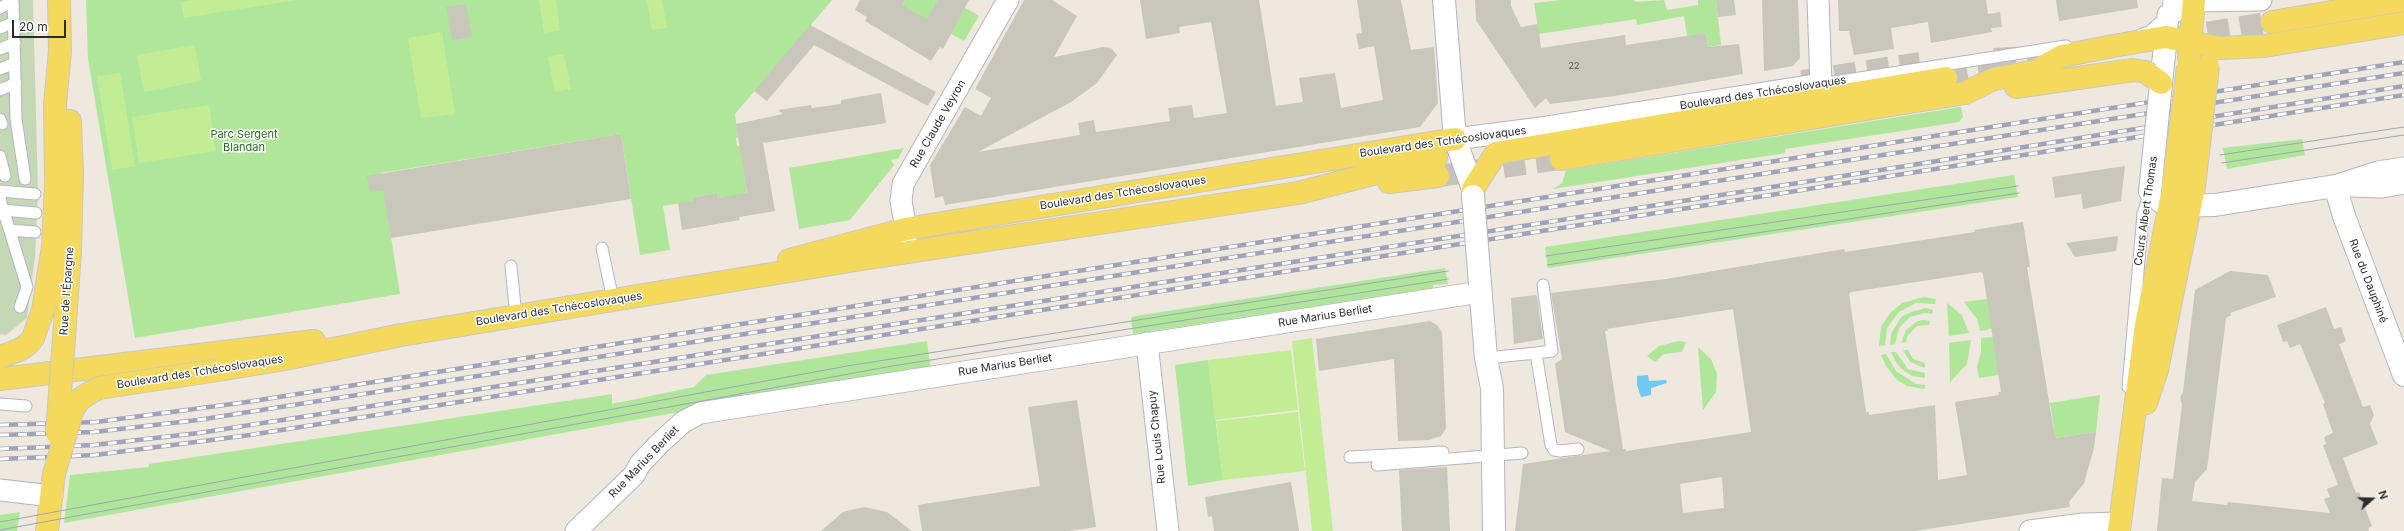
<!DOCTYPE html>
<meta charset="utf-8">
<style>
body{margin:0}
#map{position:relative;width:2404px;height:531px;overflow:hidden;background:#eee8de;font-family:Inter,sans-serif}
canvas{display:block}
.north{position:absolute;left:2352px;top:479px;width:40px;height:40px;-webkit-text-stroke:3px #fff;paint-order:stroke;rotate:70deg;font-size:11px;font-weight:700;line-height:16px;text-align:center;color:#2c2c2c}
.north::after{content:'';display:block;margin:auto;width:14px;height:18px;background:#2c2c2c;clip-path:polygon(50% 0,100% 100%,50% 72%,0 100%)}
.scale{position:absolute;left:12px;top:20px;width:54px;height:18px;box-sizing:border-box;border:2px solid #2c2c2c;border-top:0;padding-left:5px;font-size:12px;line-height:14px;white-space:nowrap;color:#2c2c2c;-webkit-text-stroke:3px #fff;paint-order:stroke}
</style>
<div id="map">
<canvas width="2404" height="531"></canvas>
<div class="north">N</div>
<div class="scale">20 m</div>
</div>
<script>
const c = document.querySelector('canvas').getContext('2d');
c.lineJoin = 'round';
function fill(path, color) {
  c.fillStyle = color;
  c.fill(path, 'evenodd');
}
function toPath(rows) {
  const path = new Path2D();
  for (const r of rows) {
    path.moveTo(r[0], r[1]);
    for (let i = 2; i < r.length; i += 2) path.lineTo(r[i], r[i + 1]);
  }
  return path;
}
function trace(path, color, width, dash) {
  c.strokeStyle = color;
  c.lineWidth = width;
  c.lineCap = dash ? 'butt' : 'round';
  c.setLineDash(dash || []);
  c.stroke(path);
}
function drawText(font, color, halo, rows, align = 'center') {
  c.font = font + ' Inter,sans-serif';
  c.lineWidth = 3;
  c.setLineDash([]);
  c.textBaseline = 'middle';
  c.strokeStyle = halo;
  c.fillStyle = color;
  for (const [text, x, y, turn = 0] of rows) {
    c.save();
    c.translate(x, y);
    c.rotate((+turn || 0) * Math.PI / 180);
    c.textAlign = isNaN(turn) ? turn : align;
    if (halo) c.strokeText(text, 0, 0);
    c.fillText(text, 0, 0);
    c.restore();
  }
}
const green = toPath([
 [86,0,832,0,735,114,738,137,736,138,737,146,740,146,747,195,718,198,717,193,694,197,694,201,663,206,670,250,640,255,621,134,381,173,400,294,135,338,88,59],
 [905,0,952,0,979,16,964,41,950,33,958,19,935,6,923,26,902,5],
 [1563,0,1634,0,1635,2,1664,0,1667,10,1698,5,1698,0,1716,0,1721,45,1708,47,1706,33,1687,36,1684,16,1637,25,1636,19,1539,34,1534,3],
 [1961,107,1963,117,1959,122,1785,149,1785,153,1553,189,1562,183,1566,170],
 [2302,139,2305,155,2227,169,2223,148],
 [904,148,898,159,891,160,894,165,850,220,799,229,789,168],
 [2014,175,2018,197,1548,268,1545,247],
 [1445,268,1448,284,1433,285,1433,288,1133,334,1131,318,1135,316],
 [1924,297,1936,299,1935,304,1916,303,1899,312,1887,328,1885,345,1879,346,1881,327,1890,313,1902,303],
 [1987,299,1992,329,1980,331,1977,319,1964,302],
 [1947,303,1962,315,1969,333,1949,336],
 [1926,308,1933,310,1932,314,1924,313,1910,317,1899,328,1895,344,1890,345,1891,334,1901,317,1911,312],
 [1922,320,1930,321,1929,325,1917,326,1908,335,1906,342,1901,343,1906,330,1916,322],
 [1993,337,1999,375,1979,378,1977,367,1981,352,1981,338],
 [1971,340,1967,364,1950,382,1949,343],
 [927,341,931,370,917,369,64,523,70,475,149,467,149,464,612,394,612,404,694,387,706,375],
 [1679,341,1686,342,1682,352,1664,354,1655,362,1647,356,1659,346],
 [1698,347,1711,359,1717,374,1716,392,1703,410],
 [1903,350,1908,350,1913,359,1925,363,1925,368,1910,362],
 [1891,352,1896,352,1908,369,1925,373,1925,378,1912,376,1903,370,1897,364],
 [1886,354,1896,371,1916,384,1925,385,1925,389,1907,386,1897,380,1886,366,1881,355],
 [1208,360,1223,480,1188,486,1175,365],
 [2100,395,2096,432,2047,439,2046,431,2054,429,2050,403],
 [20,512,17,531,0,531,0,515]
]);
const cemetery = toPath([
 [0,0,33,0,38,192,35,256,27,318,6,335,0,334]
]);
const pitch = toPath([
 [191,0,296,0,184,18,181,2],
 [539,0,556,0,560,30,544,33],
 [647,0,662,0,667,28,652,30],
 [442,32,455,114,421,118,408,38],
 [195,45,201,81,144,92,137,55],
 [564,54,571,89,555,92,548,57],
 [120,73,135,166,112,170,97,76],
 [209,105,216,151,139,163,132,117],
 [1312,338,1333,531,1312,531,1292,341],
 [1291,350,1298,410,1215,420,1208,360],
 [1298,412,1305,471,1223,480,1216,421]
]);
const water = toPath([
 [1648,375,1649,381,1666,380,1667,383,1651,388,1651,395,1641,397,1637,385,1637,376]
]);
const building = toPath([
 [860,0,905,0,902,5,927,19,938,0,969,0,943,49,940,47,931,61,865,21,867,17,855,10],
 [1024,0,1052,0,1077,16,1054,57,1103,47,1111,48,1117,55,1097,83,1071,102,978,152,1080,135,1078,123,1094,120,1096,132,1170,121,1168,108,1192,105,1194,118,1227,113,1211,22,1179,27,1180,33,1146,39,1140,0,1259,0,1276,106,1303,102,1299,78,1335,73,1341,108,1383,100,1374,46,1359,49,1356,34,1362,33,1357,0,1401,0,1411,50,1434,47,1438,103,1420,127,945,205,943,196,935,198,930,165,965,107,981,116,991,98,975,89],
 [1475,0,1511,0,1511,6,1521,27,1538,24,1541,48,1625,35,1626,45,1706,33,1708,47,1739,44,1743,74,1615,96,1550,104,1546,98,1535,108,1476,20],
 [1716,0,1734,0,1736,15,1718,17],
 [1762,0,1798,0,1800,58,1793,66,1764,71],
 [1838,0,1986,0,1988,14,2000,12,2002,27,1991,28,1992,32,1931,43,1928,22,1891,28,1894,49,1854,55,1849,31,1839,31],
 [2056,0,2137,0,2138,8,2059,21],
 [466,4,472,37,452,40,446,7],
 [810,25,936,92,928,106,814,45,767,101,754,91],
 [881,93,886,123,763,143,775,211,739,217,740,220,682,230,678,203,694,201,694,197,717,193,718,198,747,193,736,124,783,114,778,110,811,105,812,108,841,104,841,100],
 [621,134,631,199,391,238,383,190,370,192,367,176],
 [2125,166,2121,201,2083,209,2081,194,2055,198,2052,177],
 [2023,222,2030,267,2027,267,2055,438,2096,432,2094,448,2084,483,2069,502,2070,507,1915,531,1515,531,1523,464,1610,451,1565,432,1555,364,1562,359,1551,293,1666,279,1844,249,1845,252,1975,232,1974,230],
 [1981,272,1983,274,2001,392,1998,392,1999,395,1955,402,1967,475,1938,480,1935,405,1869,415,1869,412,1866,412,1849,294,1851,292],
 [1733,309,1751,432,1626,451,1626,449,1623,449,1605,331,1608,331,1607,329],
 [1722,477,1724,508,1683,513,1680,484],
 [2118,236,2116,251,2075,257,2066,243],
 [2230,271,2268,275,2276,297,2230,313,2231,315,2226,318,2207,469,2195,482,2192,501,2227,505,2228,502,2330,513,2324,499,2330,497,2327,489,2338,485,2323,445,2326,444,2324,437,2333,433,2323,404,2325,403,2300,344,2290,348,2287,341,2283,342,2277,325,2326,307,2334,329,2341,327,2346,341,2339,344,2363,407,2370,405,2374,415,2370,424,2378,444,2343,458,2356,493,2359,492,2372,526,2368,528,2369,531,2157,531,2162,478,2173,479,2182,405,2180,398,2183,392,2195,290],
 [1535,295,1537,296,1543,339,1514,344,1511,298],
 [1430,321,1437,325,1442,332,1446,428,1441,436,1429,440,1398,441,1394,359,1319,371,1316,339],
 [1077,400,1096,527,1068,531,922,531,918,505,1040,486,1028,407],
 [1447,467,1450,531,1402,531,1399,470],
 [1291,482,1299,531,1214,531,1212,516,1208,517,1205,497],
 [864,507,887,512,912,531,821,531,843,512]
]);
const primaryTunnel = toPath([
 [2175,38,2272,22],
 [1994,59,2068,55],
 [1946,78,2014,66],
 [1802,81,1920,63],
 [1438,176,1561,159]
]);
const lane = toPath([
 [13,0,16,119,25,179],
 [0,8,13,1],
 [0,28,14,22],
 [2142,34,2149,32,2168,15,2169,0],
 [0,49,15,43],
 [0,69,15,63],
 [1821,84,2066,46],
 [0,90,16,83],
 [0,119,2,124],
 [0,156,5,176],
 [0,191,35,194],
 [0,198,4,216],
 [3,210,36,213],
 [5,215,27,287,20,307],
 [10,230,35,232],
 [602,248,613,300],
 [511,266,516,317],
 [1536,353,1552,351,1543,285],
 [1486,358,1536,353,1551,445,1554,450,1560,451,1578,449],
 [2128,387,2143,214,2150,191],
 [0,404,26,406],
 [1350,457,1443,452],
 [1377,465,1522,453]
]);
const street = toPath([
 [2166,37,2168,15,2194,1,2261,0],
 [1455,139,1533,129,1821,84,1818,0],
 [2335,186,2378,172,2404,168],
 [2351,186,2382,187,2404,183],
 [904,246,906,243,906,229,901,201,903,184,1008,0],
 [1147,343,1168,531],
 [0,490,52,496],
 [576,531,634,475,640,464,659,444,683,422,700,413,1480,292],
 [2030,531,2083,524,2120,523]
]);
const secondary = toPath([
 [1444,0,1455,139,1473,189,1473,196],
 [2162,74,2166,37],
 [2150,191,2160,201,2170,206,2215,205,2335,186,2344,216,2404,375],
 [1480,284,1486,358,1492,388,1494,531]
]);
const primary = toPath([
 [2272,22,2404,0],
 [2189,57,2194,0],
 [2016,87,2133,70,2146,72],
 [1561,159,1965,93,1994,79,2036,71,2062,56,2113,46,2166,37,2220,48,2264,46,2404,23],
 [1389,182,1438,176],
 [1473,189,1496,153,1946,78],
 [789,260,906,229,1455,139],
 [64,338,70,251,72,174,70,121],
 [0,357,19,350,27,345,33,338,43,310,53,247,56,182,55,104,60,51,59,0],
 [218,370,285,359,401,335,862,259,1298,193,1436,158],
 [0,379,314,341],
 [2146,403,2157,370,2194,187],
 [47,531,54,474],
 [2119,531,2146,325,2173,189]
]);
const tram = toPath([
 [2220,155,2404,127],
 [2222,163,2404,135],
 [1546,256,2018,186],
 [1547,265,2019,193],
 [0,522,847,366,1448,271],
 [0,530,892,366,1448,279]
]);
const rail = toPath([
 [0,425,96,422,247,402,2404,62],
 [0,435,94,432,198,420,2404,73],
 [0,449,94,445,199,433,1881,170,2404,86],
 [0,459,95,455,250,435,2404,95]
]);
const secondaryBridge = toPath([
 [2150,191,2162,74],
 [1473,196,1480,284]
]);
const primaryBridge = toPath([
 [2146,72,2161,83],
 [2194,187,2208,66],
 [2173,189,2188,67],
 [57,433,64,338],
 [54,474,73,409,79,400,91,392,99,388,218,370]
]);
const numberNames = [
 ["22",1574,66]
];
const streetNames = [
 ["Boulevard des Tchécoslovaques",1763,93,-9],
 ["Rue Claude Veyron",938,124,-60],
 ["Boulevard des Tchécoslovaques",1443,142,-8],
 ["Boulevard des Tchécoslovaques",1123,193,-9],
 ["Cours Albert Thomas",2146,211,-82],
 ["Rue du Dauphiné",2368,281,69],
 ["Rue de l'Épargne",67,291,-86],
 ["Boulevard des Tchécoslovaques",559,309,-9],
 ["Rue Marius Berliet",1325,316,-9],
 ["Rue Marius Berliet",1005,365,-9],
 ["Boulevard des Tchécoslovaques",200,372,-9],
 ["Rue Louis Chapuy",1157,437,-96],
 ["Rue Marius Berliet",644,462,-46]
];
const parkNames = [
 ["Parc Sergent",244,135],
 ["Blandan",244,148]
];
fill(green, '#b0e699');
fill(cemetery, '#c4d8b5');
fill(pitch, '#c3ed95');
fill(water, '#6fc9f2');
fill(building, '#c9c6bc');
trace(primaryTunnel, '#c7c2ba', 22, [22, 11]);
trace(lane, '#b2b4c0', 13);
trace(street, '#b2b4c0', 23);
trace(secondary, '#b2b4c0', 24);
trace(primary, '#c8c8c8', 24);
trace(lane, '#fff', 11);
trace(street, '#fff', 21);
trace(secondary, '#fff', 22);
trace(primary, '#f5d95c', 22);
trace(tram, '#a0a3b7', 1);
trace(rail, '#a0a3b7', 4.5);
trace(rail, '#fff', 3, [9]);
trace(secondaryBridge, '#b2b4c0', 24, []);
trace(primaryBridge, '#c8c8c8', 24, []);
trace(secondaryBridge, '#fff', 22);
trace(primaryBridge, '#f5d95c', 22);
drawText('9px', '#535250', null, numberNames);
drawText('11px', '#2c2c2c', '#fff', streetNames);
drawText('11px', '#266d19', '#fff', parkNames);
</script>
